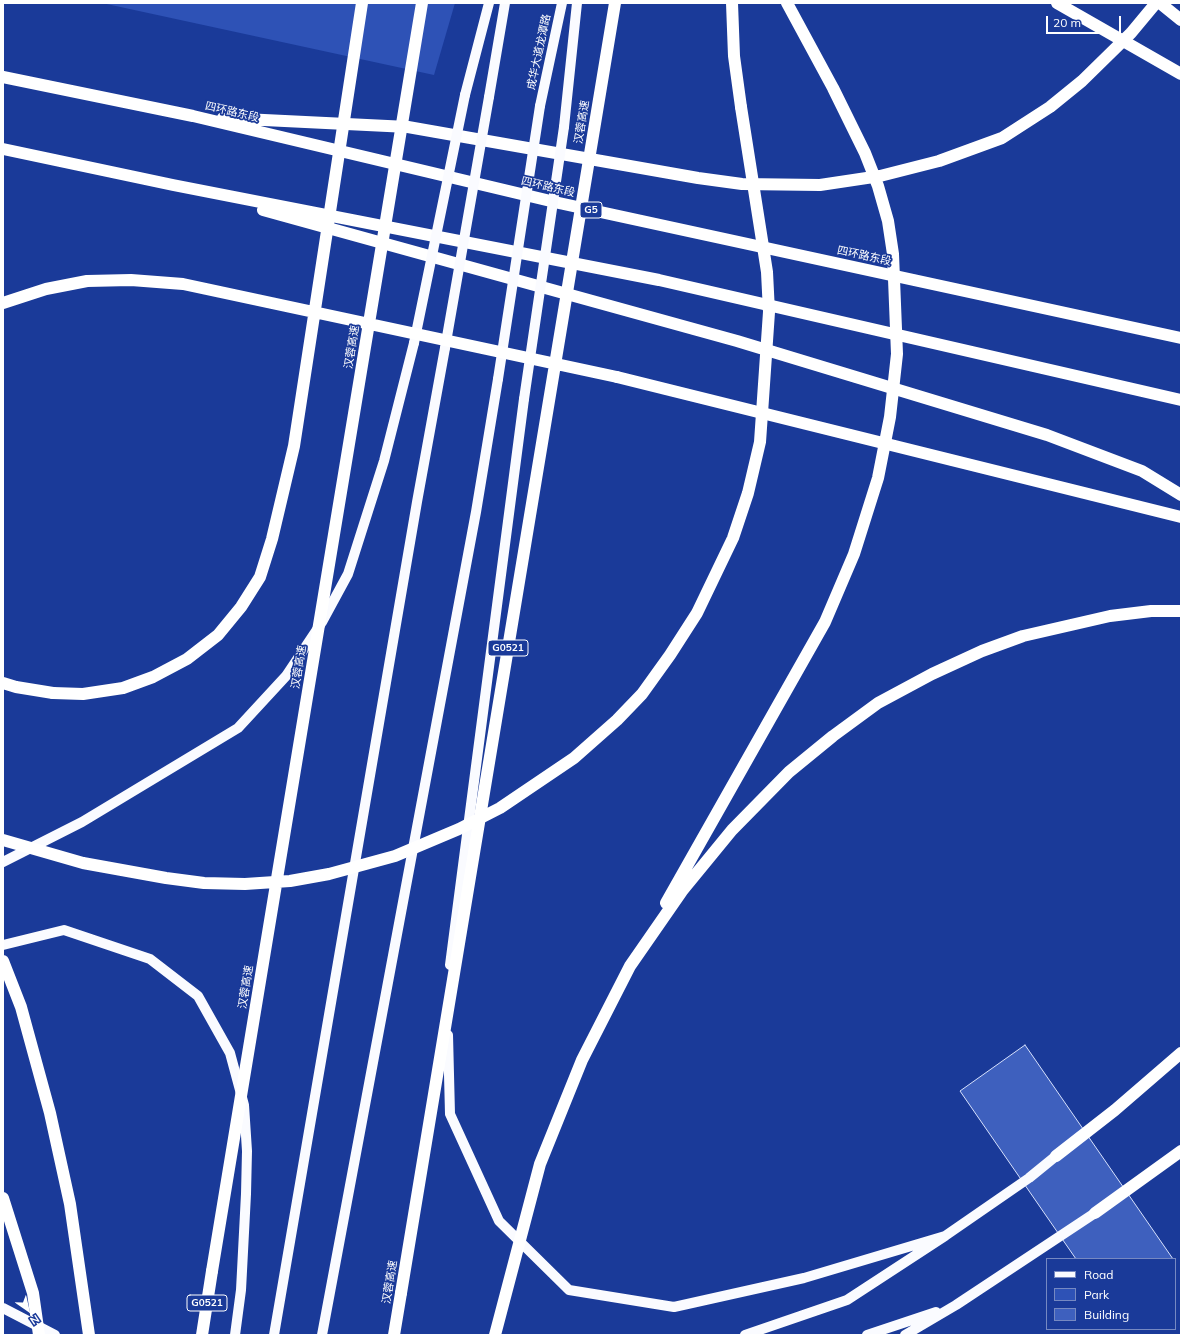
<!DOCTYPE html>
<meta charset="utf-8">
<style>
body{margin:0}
#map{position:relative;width:1184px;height:1338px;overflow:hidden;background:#1a3a99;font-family:Mulish,sans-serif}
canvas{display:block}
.frame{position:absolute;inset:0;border:4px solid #fff;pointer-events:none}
.legend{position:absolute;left:1046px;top:1258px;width:130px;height:72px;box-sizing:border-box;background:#1a3a99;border:1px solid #7689c2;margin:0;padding:5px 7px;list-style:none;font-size:12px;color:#fff}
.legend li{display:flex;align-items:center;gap:8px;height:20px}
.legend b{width:20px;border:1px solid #7689c2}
.north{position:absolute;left:8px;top:1290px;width:40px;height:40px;-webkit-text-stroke:3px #1a3a99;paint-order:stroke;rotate:146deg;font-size:11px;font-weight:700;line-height:16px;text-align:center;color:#fff}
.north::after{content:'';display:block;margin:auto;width:14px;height:18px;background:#fff;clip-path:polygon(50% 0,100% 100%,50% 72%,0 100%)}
.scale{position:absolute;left:1046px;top:16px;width:75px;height:18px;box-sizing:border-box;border:2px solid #fff;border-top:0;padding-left:5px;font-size:12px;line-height:14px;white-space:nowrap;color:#fff;-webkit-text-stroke:3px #1a3a99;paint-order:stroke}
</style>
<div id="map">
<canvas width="1184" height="1338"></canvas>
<div class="frame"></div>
<ul class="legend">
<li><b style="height:5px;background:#fafbff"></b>Road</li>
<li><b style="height:11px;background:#2e52b6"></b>Park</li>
<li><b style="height:11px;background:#3e60be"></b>Building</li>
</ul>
<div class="north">N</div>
<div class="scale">20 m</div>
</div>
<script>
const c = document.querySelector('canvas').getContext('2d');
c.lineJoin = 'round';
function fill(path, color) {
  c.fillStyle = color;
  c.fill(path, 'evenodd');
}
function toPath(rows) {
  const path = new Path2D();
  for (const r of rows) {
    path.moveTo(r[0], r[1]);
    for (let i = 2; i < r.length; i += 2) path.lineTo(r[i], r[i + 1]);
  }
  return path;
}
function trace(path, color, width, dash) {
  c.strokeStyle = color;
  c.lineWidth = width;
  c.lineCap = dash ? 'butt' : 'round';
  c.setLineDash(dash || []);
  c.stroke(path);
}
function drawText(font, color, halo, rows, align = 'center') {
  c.font = font + ' Mulish,"Noto Sans SC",sans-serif';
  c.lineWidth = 3.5;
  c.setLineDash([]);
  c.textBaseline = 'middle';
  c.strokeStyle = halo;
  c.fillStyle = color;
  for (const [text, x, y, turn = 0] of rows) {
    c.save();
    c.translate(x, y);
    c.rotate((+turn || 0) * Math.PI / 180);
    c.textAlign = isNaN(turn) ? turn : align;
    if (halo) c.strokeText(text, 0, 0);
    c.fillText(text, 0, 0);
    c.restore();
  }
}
const green = toPath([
 [102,3,455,3,434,75]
]);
const building = toPath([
 [1025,1045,1173,1259,1076,1259,960,1091,1025,1045]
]);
const primary = toPath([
 [465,95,489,3],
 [489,97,505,3],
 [540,106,562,3],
 [564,127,577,3],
 [3,862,82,822,238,728,286,676,322,622,348,574,384,461,414,343],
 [3,945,64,930,150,959,198,996,230,1053,244,1105,247,1151,246,1194,241,1290,235,1335],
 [450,965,524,399],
 [448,1035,450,1114,499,1221,569,1290,674,1307,804,1278,945,1236],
 [3,1308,55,1335],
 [274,1335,417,502,445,348],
 [322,1335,476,512,498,379],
 [745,1335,847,1300,945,1236,1029,1178,1056,1156],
 [867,1335,936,1312],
 [905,1335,956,1305,1095,1213]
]);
const motorway = toPath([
 [732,3,734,56,741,107],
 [1160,3,1181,20],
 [3,77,193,116,559,203,1181,338],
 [223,118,408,127,698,178,742,184,820,185,880,176,939,161,1002,138,1050,107,1082,81,1131,33,1156,3],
 [3,149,173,185,659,280,1181,400],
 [263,210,737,341,1047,435,1142,471,1181,495],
 [617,377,1181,517],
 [3,683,16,687,53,693],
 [3,961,21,1007,50,1113,70,1204,89,1335],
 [1056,1156,1115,1110,1181,1053],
 [1095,1213,1181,1151],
 [202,1335,212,1271],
 [394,1335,401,1293]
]);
const primaryBridge = toPath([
 [414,343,465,95],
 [445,348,489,97],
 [498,379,540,106],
 [524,399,564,127]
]);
const motorwayBridge = toPath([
 [1057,3,1181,74],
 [3,303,46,289,87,281,131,280,183,284,617,377],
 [53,693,83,694,123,688,153,677,187,659,218,635,241,607,260,577,272,539,294,446,362,3],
 [3,840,83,863,166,878,204,883,245,884,290,881,329,874,395,856,459,829,500,808,574,758,617,720,642,694,670,655,697,613,733,538,748,493,760,442,769,312,767,272,741,107],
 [666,903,825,622,854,554,878,478,890,417,897,354,893,254,888,221,878,186,865,153,833,88,787,3],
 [3,1198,33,1293,39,1335],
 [212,1271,422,3],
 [401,1293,615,3],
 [495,1335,540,1164,582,1060,630,966,682,891,732,830,789,772,833,736,878,703,932,674,982,651,1023,636,1110,616,1151,611,1181,611]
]);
const shields = [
 [591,210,22],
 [508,648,40],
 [207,1303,40]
];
const shieldNames = [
 ["G5",591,210],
 ["G0521",508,648],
 ["G0521",207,1303]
];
const streetNames = [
 ["成华大道龙潭路",539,52,-78],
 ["四环路东段",232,112,13],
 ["汉蓉高速",582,122,-81],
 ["四环路东段",548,187,13],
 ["四环路东段",864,256,12],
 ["汉蓉高速",352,347,-81],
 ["汉蓉高速",299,667,-81],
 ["汉蓉高速",246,987,-81],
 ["汉蓉高速",390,1282,-81]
];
fill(green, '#2e52b6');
fill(building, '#3e60be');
trace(building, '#d7e1fc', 1);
trace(primary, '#fafbff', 10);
trace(motorway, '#fff', 12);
trace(primaryBridge, '#fafbff', 10);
trace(motorwayBridge, '#fff', 12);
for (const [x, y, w] of shields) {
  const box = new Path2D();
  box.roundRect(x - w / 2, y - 8, w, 16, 3);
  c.fillStyle = '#1a3a99';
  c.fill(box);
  trace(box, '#fff', 1);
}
drawText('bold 10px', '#fff', null, shieldNames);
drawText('11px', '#fff', '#1a3a99', streetNames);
</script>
